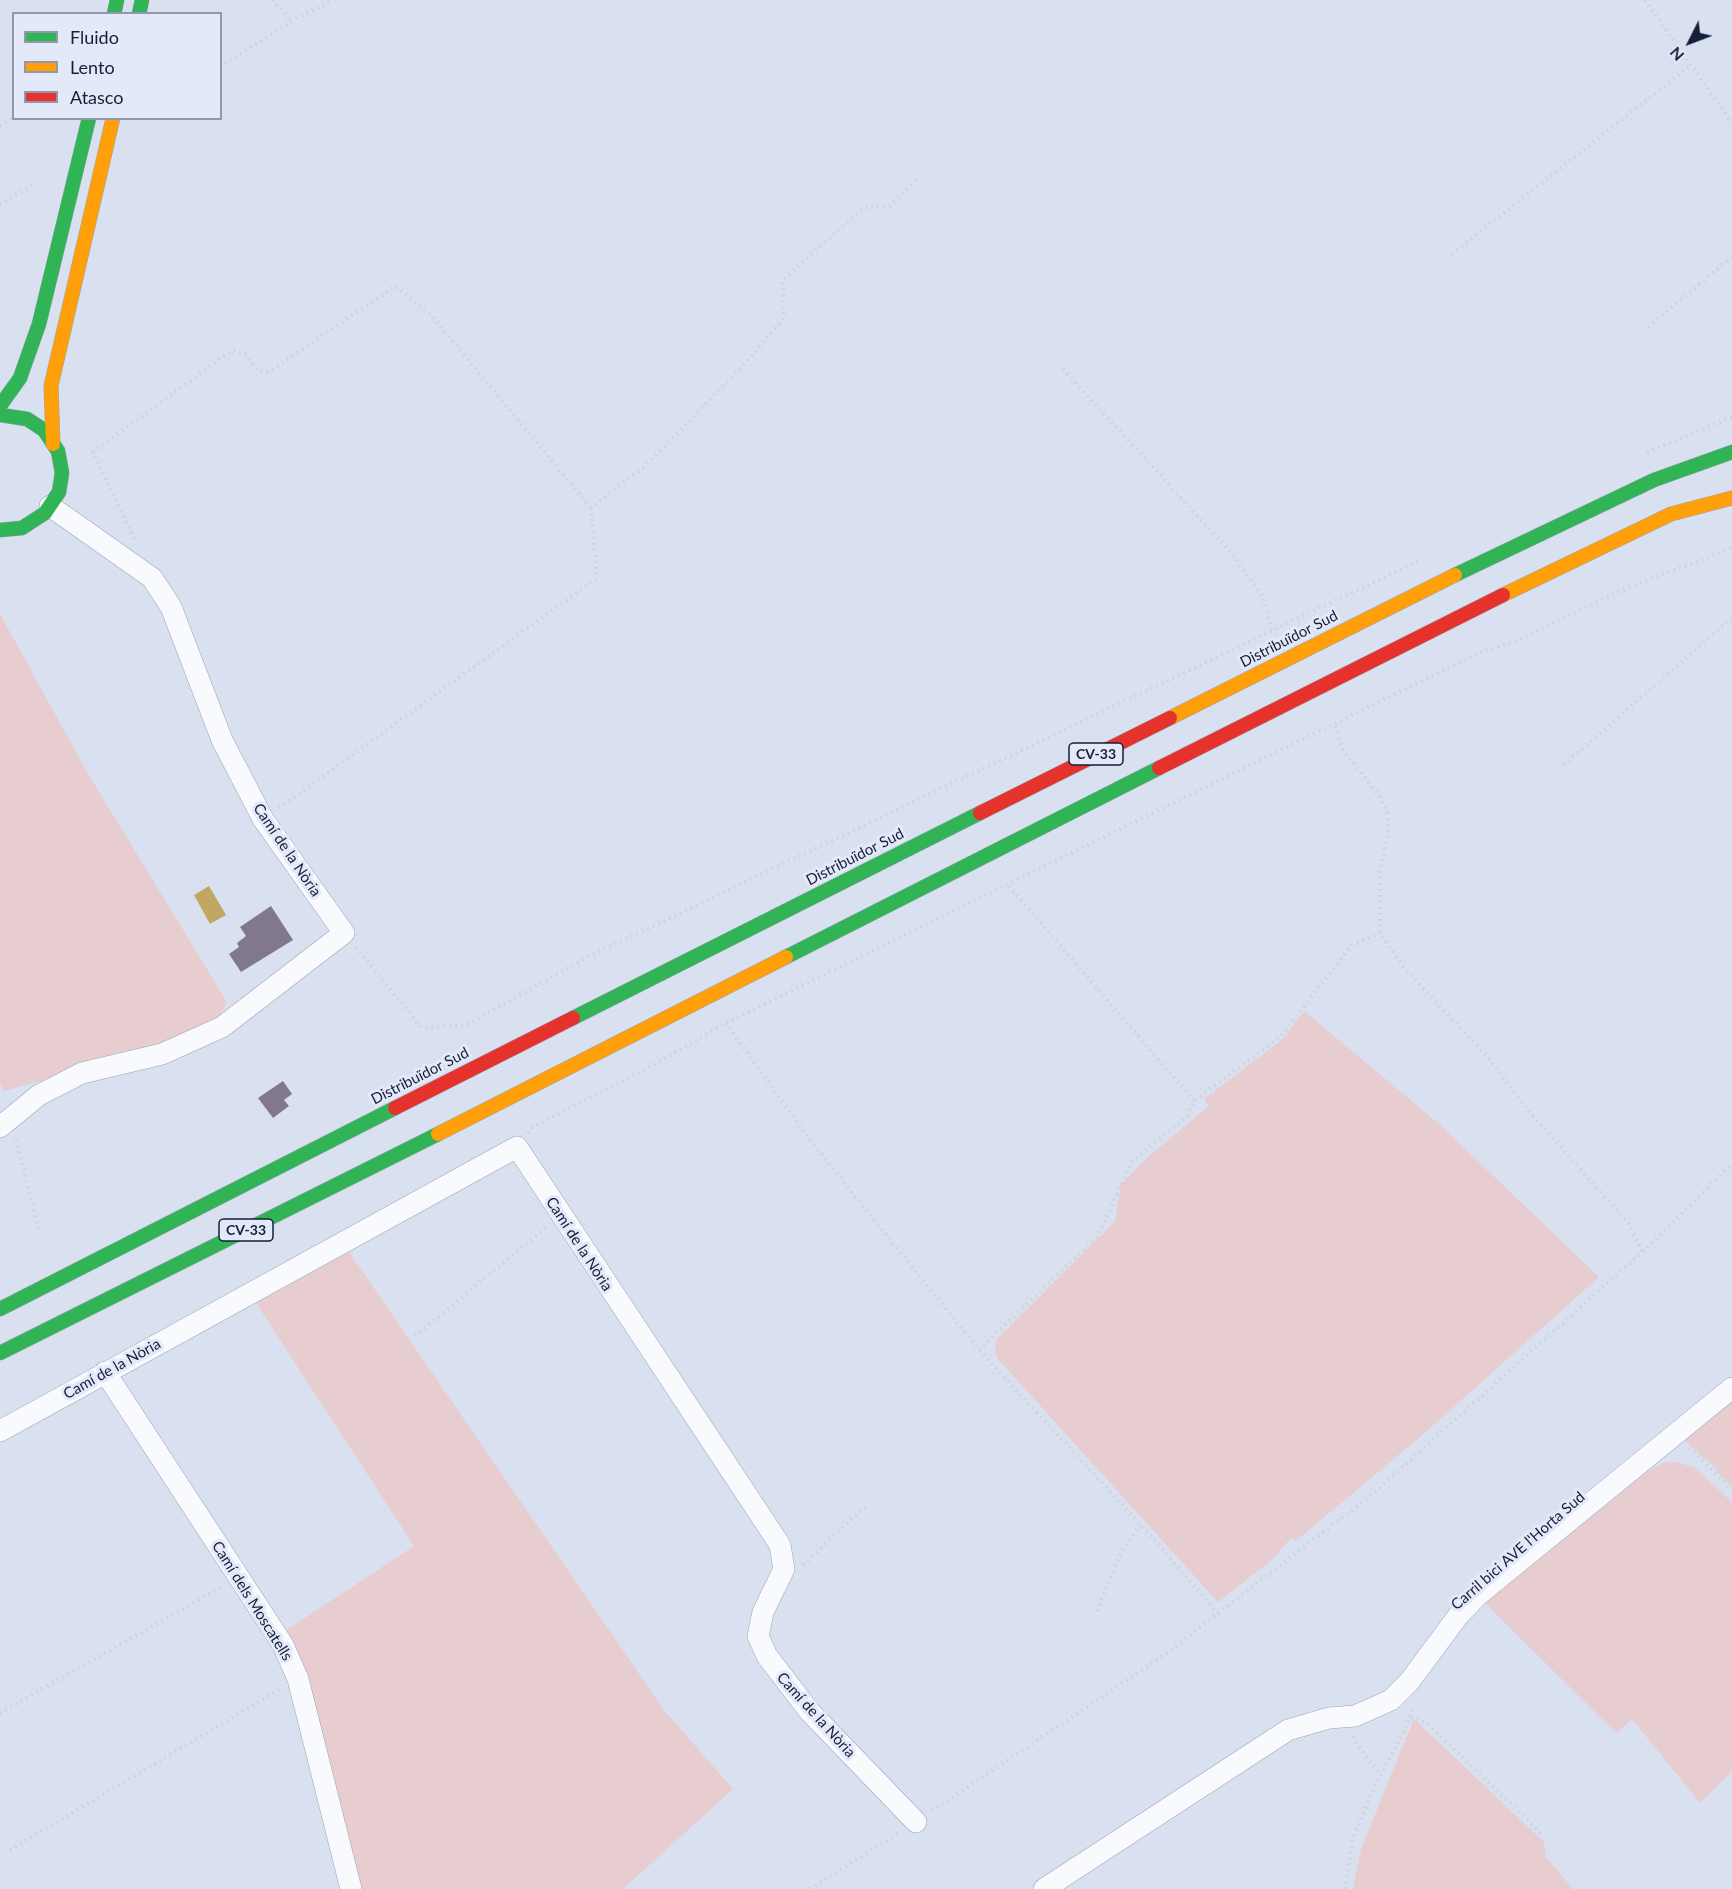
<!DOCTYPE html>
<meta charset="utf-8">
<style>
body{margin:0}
#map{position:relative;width:1732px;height:1889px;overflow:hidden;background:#d9e0f0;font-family:Lato,sans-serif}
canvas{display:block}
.legend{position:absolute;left:12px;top:12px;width:210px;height:108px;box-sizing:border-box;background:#e3e9f9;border:2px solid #9198ad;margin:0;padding:8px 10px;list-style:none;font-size:18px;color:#151f3a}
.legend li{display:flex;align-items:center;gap:12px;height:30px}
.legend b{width:30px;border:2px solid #9198ad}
.north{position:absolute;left:1660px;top:12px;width:60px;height:60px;-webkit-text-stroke:4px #e3e9f9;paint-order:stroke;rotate:228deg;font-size:16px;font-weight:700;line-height:24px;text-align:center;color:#151f3a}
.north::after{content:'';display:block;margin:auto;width:21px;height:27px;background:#151f3a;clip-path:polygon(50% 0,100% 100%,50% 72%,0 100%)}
</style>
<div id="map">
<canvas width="1732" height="1889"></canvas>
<ul class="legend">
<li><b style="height:8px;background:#30b455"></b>Fluido</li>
<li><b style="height:8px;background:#ff9f0a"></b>Lento</li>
<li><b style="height:8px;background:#e5322d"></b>Atasco</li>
</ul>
<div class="north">N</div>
</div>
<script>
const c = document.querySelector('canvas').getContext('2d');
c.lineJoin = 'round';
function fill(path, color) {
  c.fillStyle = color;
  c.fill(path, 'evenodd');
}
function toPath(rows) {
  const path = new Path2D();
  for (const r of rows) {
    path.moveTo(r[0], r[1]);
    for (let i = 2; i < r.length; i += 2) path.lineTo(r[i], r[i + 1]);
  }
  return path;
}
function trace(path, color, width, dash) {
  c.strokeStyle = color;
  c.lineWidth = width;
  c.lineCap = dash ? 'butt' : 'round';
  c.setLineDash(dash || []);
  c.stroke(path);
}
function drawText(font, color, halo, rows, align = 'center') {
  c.font = font + ' Lato,sans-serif';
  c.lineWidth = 6;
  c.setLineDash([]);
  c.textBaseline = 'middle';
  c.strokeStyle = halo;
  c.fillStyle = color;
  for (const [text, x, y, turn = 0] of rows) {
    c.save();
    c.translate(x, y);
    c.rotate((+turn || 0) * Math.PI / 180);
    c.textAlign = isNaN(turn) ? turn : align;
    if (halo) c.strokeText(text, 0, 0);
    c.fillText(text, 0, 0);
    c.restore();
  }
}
const green = toPath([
 [0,614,87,772,227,1002,217,1021,178,1042,4,1091,0,1084],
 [1304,1011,1438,1123,1599,1277,1419,1438,1298,1539,1295,1541,1291,1538,1272,1560,1218,1602,997,1358,995,1351,997,1339,1115,1221,1121,1184,1148,1157,1209,1106,1204,1099,1283,1039],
 [349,1252,664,1710,733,1789,623,1889,360,1889,282,1633,414,1546,256,1303],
 [1732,1398,1732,1486,1716,1471,1717,1469,1682,1438],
 [1675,1462,1694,1467,1732,1502,1732,1771,1700,1803,1632,1719,1616,1733,1485,1603,1648,1471,1663,1463],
 [1414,1719,1544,1842,1546,1857,1573,1889,1353,1889,1361,1849]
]);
const water = toPath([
 [209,886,226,915,210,924,194,895]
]);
const building = toPath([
 [271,906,293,940,241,972,229,954,239,947,237,943,246,936,240,927],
 [283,1081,292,1094,284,1100,289,1106,273,1118,258,1098]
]);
const path = toPath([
 [272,0,291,21],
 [1645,0,1732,123],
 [220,67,296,18,334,0],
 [0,126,14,118],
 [0,204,36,183],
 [1452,254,1691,65],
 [1648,327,1732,257],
 [1063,369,1230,551,1263,597,1272,630],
 [1647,452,1732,417],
 [134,539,93,452,232,350,245,354,259,371,269,372,395,286,431,315,591,508],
 [1335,726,1343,750,1378,794,1387,812,1389,828,1379,873,1380,933,1402,965,1491,1061,1527,1109,1629,1224,1642,1251],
 [1559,769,1732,618],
 [279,808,597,578,591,508,647,464,753,355,784,317,783,280,863,208,890,206,916,180],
 [1009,886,1194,1101],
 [356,947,422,1028,466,1025,588,957,1418,561],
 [726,1023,809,1139,979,1350,1141,1525,1219,1615],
 [528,1133,531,1128,653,1065,726,1023,1476,654,1520,639,1627,588,1732,548],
 [16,1140,40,1233],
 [415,1336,548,1226],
 [979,1350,1098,1236,1131,1163,1188,1115,1194,1101,1281,1036,1352,945,1380,933],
 [1690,1447,1732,1490],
 [803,1565,868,1504],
 [1097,1611,1122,1550,1141,1525],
 [0,1713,223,1586],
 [1411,1717,1428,1724,1544,1836],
 [1352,1737,1381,1775],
 [932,1811,1163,1656,1374,1493,1642,1252,1732,1164],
 [10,1850,282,1688],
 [810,1889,900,1832],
 [1345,1889,1353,1838,1375,1786,1405,1730,1414,1706]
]);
const street = toPath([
 [0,1127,39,1095,82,1073,162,1054,222,1027,344,933,263,819,222,740,171,607,152,578,50,506],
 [105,1372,283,1645,298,1679,351,1889],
 [0,1431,517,1147,780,1545,784,1569,763,1612,758,1636,767,1656,810,1712,916,1822],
 [1044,1889,1288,1730,1329,1718,1355,1716,1391,1700,1409,1682,1458,1616,1478,1595,1732,1388]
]);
const fast = toPath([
 [114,14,117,0],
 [139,14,142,0],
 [0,406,20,378,39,324,89,118],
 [0,415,27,419,44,430,58,451,62,473,59,492,45,513,22,528,0,530],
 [1455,575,1654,480,1732,452],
 [786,957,1159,768],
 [573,1018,980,813],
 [0,1309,395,1108],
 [0,1353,438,1134]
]);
const slow = toPath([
 [53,444,51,386,113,118],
 [1503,595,1671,514,1732,498],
 [1170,718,1455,575],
 [438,1134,786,957]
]);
const jam = toPath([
 [1159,768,1503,595],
 [980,813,1170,718],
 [395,1108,573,1018]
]);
const shields = [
 [1096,754,54],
 [246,1230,54]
];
const shieldNames = [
 ["CV-33",1096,754],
 ["CV-33",246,1230]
];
const streetNames = [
 ["Distribuïdor Sud",1289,639,-27],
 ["Camí de la Nòria",287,850,56],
 ["Distribuïdor Sud",855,857,-27],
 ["Distribuïdor Sud",420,1076,-27],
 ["Camí de la Nòria",579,1244,57],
 ["Camí de la Nòria",112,1369,-29],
 ["Carril bici AVE l'Horta Sud",1518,1551,-41],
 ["Camí dels Moscatells",252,1601,58],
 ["Camí de la Nòria",816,1715,48]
];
fill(green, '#e7cdd0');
fill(water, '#c0a763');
fill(building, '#82788c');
trace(street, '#9ba3b7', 22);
trace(fast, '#9ba3b7', 15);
trace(slow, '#9ba3b7', 15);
trace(jam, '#9ba3b7', 15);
trace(path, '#cfd2d7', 4, [1.5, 4.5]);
trace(street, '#f9fafd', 21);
trace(fast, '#30b455', 14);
trace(slow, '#ff9f0a', 14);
trace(jam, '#e5322d', 14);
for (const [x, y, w] of shields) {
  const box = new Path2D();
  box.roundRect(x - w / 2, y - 11, w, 22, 4.5);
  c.fillStyle = '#e3e9f9';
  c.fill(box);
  trace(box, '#151f3a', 1.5);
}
drawText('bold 14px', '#151f3a', null, shieldNames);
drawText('15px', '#151f3a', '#e3e9f9', streetNames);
</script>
